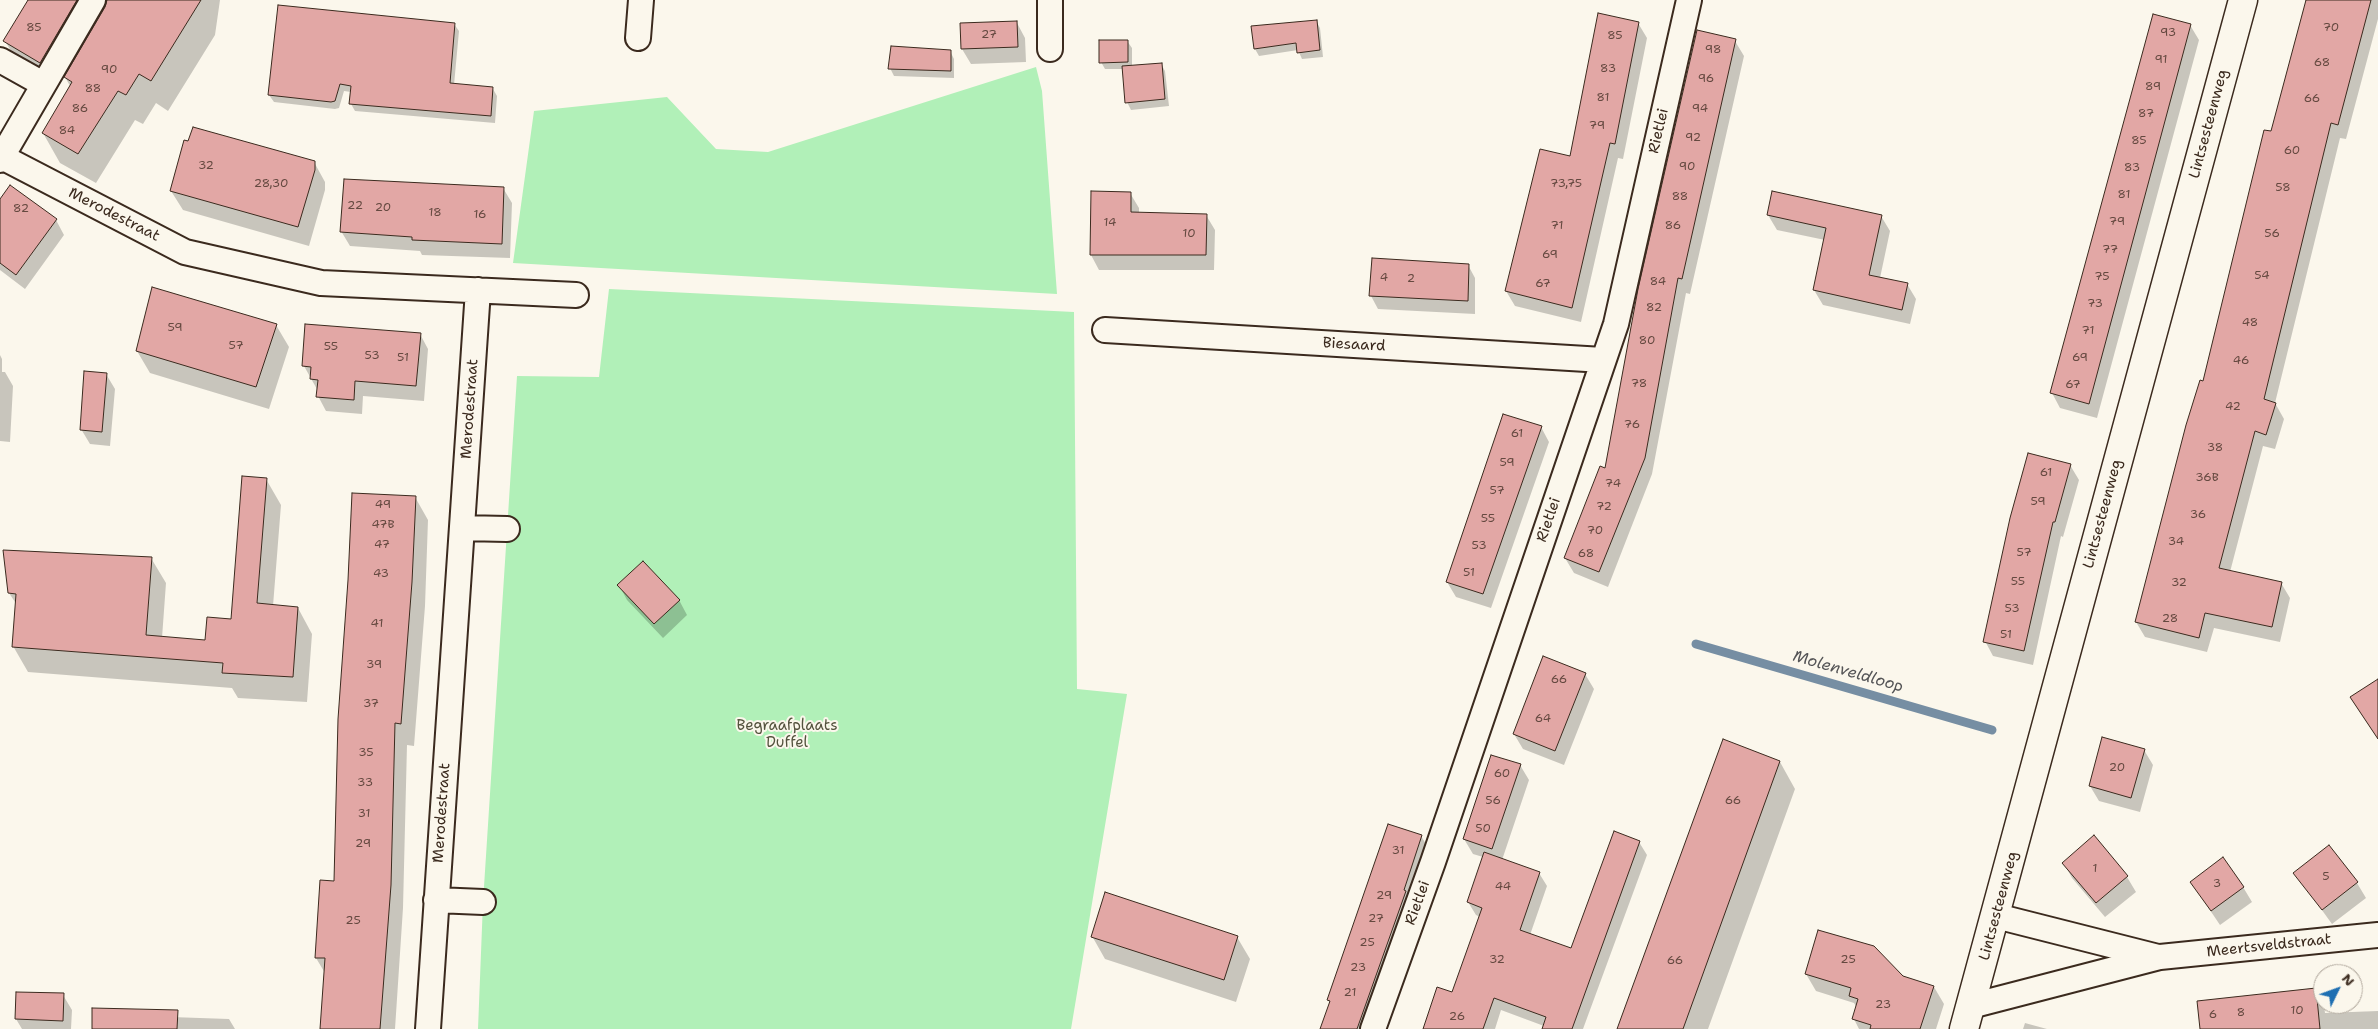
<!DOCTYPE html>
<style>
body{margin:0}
#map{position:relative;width:2378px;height:1029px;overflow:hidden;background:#fbf7ec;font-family:"Shantell Sans",sans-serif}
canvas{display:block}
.north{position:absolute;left:2313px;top:964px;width:50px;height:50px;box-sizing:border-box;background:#fbf7ec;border:1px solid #aea59a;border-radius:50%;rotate:48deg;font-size:14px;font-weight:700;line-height:20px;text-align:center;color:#3b2a1e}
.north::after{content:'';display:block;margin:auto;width:18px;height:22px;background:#1f6fb2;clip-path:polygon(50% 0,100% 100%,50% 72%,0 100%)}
</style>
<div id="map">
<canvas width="2378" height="1029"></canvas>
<div class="north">N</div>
</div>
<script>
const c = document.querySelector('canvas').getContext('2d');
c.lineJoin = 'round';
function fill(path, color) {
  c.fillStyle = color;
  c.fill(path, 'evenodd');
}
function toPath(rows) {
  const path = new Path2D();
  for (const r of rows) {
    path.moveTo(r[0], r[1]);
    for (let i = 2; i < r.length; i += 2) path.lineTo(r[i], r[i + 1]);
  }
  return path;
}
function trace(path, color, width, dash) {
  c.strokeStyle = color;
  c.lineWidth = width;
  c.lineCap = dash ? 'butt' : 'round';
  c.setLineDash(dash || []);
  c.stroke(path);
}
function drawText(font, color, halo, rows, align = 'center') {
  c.font = font + ' "Shantell Sans",sans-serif';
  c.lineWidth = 4;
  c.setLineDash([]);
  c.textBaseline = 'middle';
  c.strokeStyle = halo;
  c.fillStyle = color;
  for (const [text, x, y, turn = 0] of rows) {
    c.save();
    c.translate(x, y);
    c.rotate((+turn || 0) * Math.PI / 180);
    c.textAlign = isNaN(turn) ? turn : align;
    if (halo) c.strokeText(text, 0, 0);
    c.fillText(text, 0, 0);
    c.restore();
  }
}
const green = toPath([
 [1036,67,1042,91,1057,294,513,263,534,111,667,97,716,149,768,152],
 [609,289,1074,312,1077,689,1127,694,1071,1029,478,1029,483,902,517,376,599,377]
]);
const shadow = toPath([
 [29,0,90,0,49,77,14,56,5,41],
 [121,0,220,0,215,35,168,111,156,103,143,124,135,120,96,183,60,163,43,133,70,86,65,77],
 [2307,0,2378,0,2378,19,2346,139,2340,138,2275,403,2284,419,2275,449,2263,446,2230,572,2281,583,2290,598,2280,642,2214,628,2207,652,2145,637,2136,622,2204,383],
 [279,7,454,24,459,31,454,85,493,89,497,96,495,123,355,111,351,104,351,92,344,91,339,108,335,109,274,102,269,95],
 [1316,21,1320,28,1323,57,1302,59,1298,50,1259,56,1255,49],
 [1017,23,1025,38,1026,62,971,64,962,49],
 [1638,23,1647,38,1623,159,1618,158,1581,322,1515,306,1506,291],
 [2190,25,2199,40,2097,418,2060,408,2052,393],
 [1127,41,1132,48,1132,67,1161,64,1165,71,1169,106,1131,110,1127,102,1123,69,1105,69,1101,62],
 [1735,41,1744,56,1690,294,1686,293,1652,474,1608,587,1574,573,1565,558,1606,470],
 [950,51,954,59,954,78,894,76,890,68],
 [314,162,325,182,325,190,309,246,183,210,171,191],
 [503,188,512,203,510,258,422,255,420,251,350,246,341,231],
 [1130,193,1139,208,1139,214,1206,215,1215,230,1214,270,1099,270,1091,255],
 [0,201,56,220,64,235,25,289,0,270],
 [1768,215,1881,216,1890,231,1880,278,1907,284,1916,299,1910,324,1823,305,1814,290,1825,240,1777,230],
 [1468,265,1475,278,1475,314,1378,309,1371,296],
 [276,325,289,347,269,409,150,373,137,351],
 [420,334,428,349,424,401,363,396,362,414,326,411,318,396,318,391,304,366],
 [0,355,2,359,2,372,5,372,13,386,10,442,0,441],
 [106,374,115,389,110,446,90,444,81,429],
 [1541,427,1549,442,1491,608,1456,597,1447,582],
 [2070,465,2079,480,2063,537,2061,536,2033,665,1993,656,1985,641],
 [266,479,281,505,273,606,298,608,312,634,307,702,238,698,232,688,28,672,13,646,17,605,9,593,151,558,166,583,162,638,207,641,232,620],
 [415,497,428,520,425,606,414,746,407,745,403,908,395,1029,321,1029,325,973,316,958,336,882],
 [619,585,679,600,687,615,663,638,627,600],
 [1585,674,1594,689,1564,765,1523,749,1514,734],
 [2144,750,2153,765,2140,812,2099,801,2090,786],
 [1780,762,1795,789,1708,1029,1619,1029],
 [1520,765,1529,780,1502,860,1539,873,1547,886,1530,935,1572,950,1639,842,1647,855,1583,1029,1543,1029,1544,1026,1501,1010,1495,1029,1424,1029,1452,994,1480,917,1476,915,1468,902,1483,857,1473,854,1464,839],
 [1421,836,1429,849,1369,1029,1321,1029,1330,1003,1328,1000],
 [2094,837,2127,877,2136,892,2105,917,2072,878,2064,863],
 [2329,847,2357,883,2366,898,2332,924,2295,873],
 [2191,882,2243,887,2252,902,2220,925],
 [1092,936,1237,937,1250,959,1236,1002,1105,959],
 [1806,974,1934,987,1944,1004,1936,1029,1859,1029,1854,1019,1857,1008,1854,1003,1816,991],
 [2315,989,2324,1004,2325,1013,2378,1011,2378,1029,2202,1029],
 [63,995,72,1010,71,1029,22,1029,16,1019],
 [171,1017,229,1019,235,1029,171,1029],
 [2025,1023,2047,1029,2023,1029]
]);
const stream = toPath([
 [1696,644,1992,730]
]);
const building = toPath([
 [28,0,77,0,40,63,3,41,28,0],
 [107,0,201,0,151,81,139,74,126,95,118,91,78,154,42,133,72,82,64,77,105,7,107,0],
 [2306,0,2371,0,2338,125,2331,123,2264,399,2276,403,2266,435,2255,431,2219,568,2282,582,2272,627,2205,613,2199,638,2135,622,2186,425,2200,380,2203,381,2264,130,2271,131,2306,0],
 [278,5,455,23,450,83,493,87,491,116,349,104,351,86,340,84,335,101,331,102,268,95,278,5],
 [1598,13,1639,22,1615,144,1610,143,1572,308,1505,291,1540,149,1570,156,1598,13],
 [2153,14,2191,24,2089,404,2050,393,2153,14],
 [1317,20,1320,50,1297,53,1296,43,1254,49,1251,26,1317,20],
 [1017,21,1018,47,961,49,960,23,1017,21],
 [1697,30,1736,39,1682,279,1678,278,1645,458,1599,572,1564,558,1600,466,1605,468,1638,289,1697,30],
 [1099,40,1128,40,1128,62,1099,63,1099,40],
 [891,46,951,50,951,71,888,69,891,46],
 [1162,63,1165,99,1125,103,1122,66,1162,63],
 [193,127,315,161,315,170,298,227,170,191,184,140,188,141,193,127],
 [344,179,504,187,502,244,412,240,412,237,340,232,344,179],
 [10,185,57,219,16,275,0,263,0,199,10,185],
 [1091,191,1131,192,1131,212,1207,214,1206,255,1090,255,1091,191],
 [1772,191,1882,215,1869,275,1908,283,1902,310,1813,290,1826,228,1767,215,1772,191],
 [1372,258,1469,264,1468,301,1369,296,1372,258],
 [152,287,277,324,256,387,136,351,152,287],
 [305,324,421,333,416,386,355,381,354,400,316,397,318,380,310,379,311,367,302,366,305,324],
 [84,371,107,373,102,432,80,430,84,371],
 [1503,414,1542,426,1483,594,1446,582,1503,414],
 [2028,453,2071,464,2055,522,2053,522,2024,651,1983,642,2010,518,2028,453],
 [242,476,267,478,257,603,298,607,293,677,222,673,223,663,12,647,16,594,8,593,3,550,152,557,146,635,205,640,207,617,231,619,242,476],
 [352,493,416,496,412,582,401,724,395,723,391,885,380,1029,320,1029,325,958,315,958,320,880,334,881,338,719,348,580,352,493],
 [643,561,680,600,654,624,617,585,643,561],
 [1543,656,1586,673,1555,751,1513,734,1543,656],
 [2378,679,2378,739,2350,697,2378,679],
 [2102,737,2145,749,2131,798,2089,786,2102,737],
 [1723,739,1780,761,1683,1029,1617,1029,1723,739],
 [1491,755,1521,764,1492,849,1463,839,1491,755],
 [1388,824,1422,835,1404,890,1406,891,1357,1029,1320,1029,1330,1001,1327,1000,1388,824],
 [1614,831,1640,841,1572,1029,1542,1029,1546,1017,1494,998,1483,1029,1423,1029,1437,987,1452,992,1482,908,1467,902,1484,852,1540,872,1520,930,1571,948,1614,831],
 [2094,835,2128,876,2096,903,2062,863,2094,835],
 [2329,845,2358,882,2322,910,2293,873,2329,845],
 [2223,857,2244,887,2211,911,2190,882,2223,857],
 [1105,892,1238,936,1224,980,1091,937,1105,892],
 [1818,930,1874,946,1903,976,1934,986,1920,1029,1870,1029,1871,1025,1852,1019,1858,999,1849,996,1851,988,1805,974,1818,930],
 [2316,988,2320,1029,2200,1029,2197,1001,2316,988],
 [16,992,64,993,63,1021,15,1019,16,992],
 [92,1008,178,1010,177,1029,92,1029,92,1008]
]);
const minor = toPath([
 [1050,0,1050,49],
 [638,38,641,0],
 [0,60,43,84],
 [2,157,185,252,321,283,576,295],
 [0,160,93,0],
 [1105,330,1603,360],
 [462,528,507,529],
 [436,900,483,902],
 [1996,916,2158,957],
 [1971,1006,2160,957,2378,935],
 [428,1029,478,290],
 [1373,1029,1433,862,1616,324,1689,0]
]);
const tertiary = toPath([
 [1964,1029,2243,0]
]);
const numberNames = [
 ["85",34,28],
 ["70",2331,28],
 ["93",2168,33],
 ["27",989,35],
 ["85",1615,36],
 ["98",1713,50],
 ["91",2161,60],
 ["68",2322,63],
 ["83",1608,69],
 ["90",109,70],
 ["96",1706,79],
 ["89",2153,87],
 ["88",93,89],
 ["81",1603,98],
 ["66",2312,99],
 ["86",80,109],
 ["94",1700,109],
 ["87",2146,114],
 ["79",1597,126],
 ["84",67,131],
 ["92",1693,138],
 ["85",2139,141],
 ["60",2292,151],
 ["32",206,166],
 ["90",1687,167],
 ["83",2132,168],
 ["28,30",271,184],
 ["73,75",1566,184],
 ["58",2283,188],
 ["81",2124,195],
 ["88",1680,197],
 ["22",355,206],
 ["20",383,208],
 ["82",21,209],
 ["18",435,213],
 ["16",480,215],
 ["79",2117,222],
 ["14",1110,223],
 ["71",1557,226],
 ["86",1673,226],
 ["10",1189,234],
 ["56",2272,234],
 ["77",2110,250],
 ["69",1550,255],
 ["54",2262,276],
 ["75",2102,277],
 ["4",1384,278],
 ["2",1411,279],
 ["84",1658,282],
 ["67",1543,284],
 ["73",2095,304],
 ["82",1654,308],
 ["48",2250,323],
 ["59",175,328],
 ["71",2088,331],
 ["80",1647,341],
 ["57",236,346],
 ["55",331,347],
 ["53",372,356],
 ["51",403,358],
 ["69",2080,358],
 ["46",2241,361],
 ["78",1639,384],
 ["67",2073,385],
 ["42",2233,407],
 ["76",1632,425],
 ["61",1517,434],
 ["38",2215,448],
 ["59",1507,463],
 ["61",2046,473],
 ["36B",2207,478],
 ["74",1613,484],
 ["57",1497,491],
 ["59",2038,502],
 ["49",383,505],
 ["72",1604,507],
 ["36",2198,515],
 ["55",1488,519],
 ["47B",383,525],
 ["70",1595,531],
 ["34",2176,542],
 ["47",382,545],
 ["53",1479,546],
 ["57",2024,553],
 ["68",1586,554],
 ["51",1469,573],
 ["43",381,574],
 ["55",2018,582],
 ["32",2179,583],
 ["53",2012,609],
 ["28",2170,619],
 ["41",377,624],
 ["51",2006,635],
 ["39",374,665],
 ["66",1559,680],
 ["37",371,704],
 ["64",1543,719],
 ["35",366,753],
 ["20",2117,768],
 ["60",1502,774],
 ["33",365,783],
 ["56",1493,801],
 ["66",1733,801],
 ["31",364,814],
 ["50",1483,829],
 ["29",363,844],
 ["31",1398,851],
 ["1",2095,869],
 ["5",2326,877],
 ["3",2217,884],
 ["44",1503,887],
 ["29",1384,896],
 ["27",1376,919],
 ["25",353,921],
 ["25",1367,943],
 ["32",1497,960],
 ["25",1848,960],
 ["66",1675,961],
 ["23",1358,968],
 ["21",1350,993],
 ["23",1883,1005],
 ["10",2297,1011],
 ["8",2241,1013],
 ["6",2213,1015],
 ["26",1457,1017]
];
const streetNames = [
 ["Lintsesteenweg",2209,124,-75],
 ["Rietlei",1659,131,-77],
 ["Merodestraat",114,215,27],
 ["Biesaard",1354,345,3],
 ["Merodestraat",470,409,-86],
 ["Lintsesteenweg",2103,514,-75],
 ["Rietlei",1549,520,-71],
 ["Merodestraat",442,813,-86],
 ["Rietlei",1418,903,-70],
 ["Lintsesteenweg",1999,906,-75],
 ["Meertsveldstraat",2269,946,-6]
];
const parkNames = [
 ["Begraafplaats",787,726],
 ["Duffel",787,743]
];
const waterNames = [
 ["Molenveldloop",1848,672,16]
];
fill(green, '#b1f0b8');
fill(shadow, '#0003');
trace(stream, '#768ea3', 9);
fill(building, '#e2a7a5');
trace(building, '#3b2a1e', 1);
trace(minor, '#3b2a1e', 28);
trace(tertiary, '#3b2a1e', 31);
trace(minor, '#fbf7ec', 24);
trace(tertiary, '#fbf7ec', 28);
drawText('12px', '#654940', null, numberNames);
drawText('15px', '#3b2a1e', '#fbf7ec', streetNames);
drawText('15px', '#53523d', '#fbf7ec', parkNames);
drawText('italic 16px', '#545456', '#fbf7ec', waterNames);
</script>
